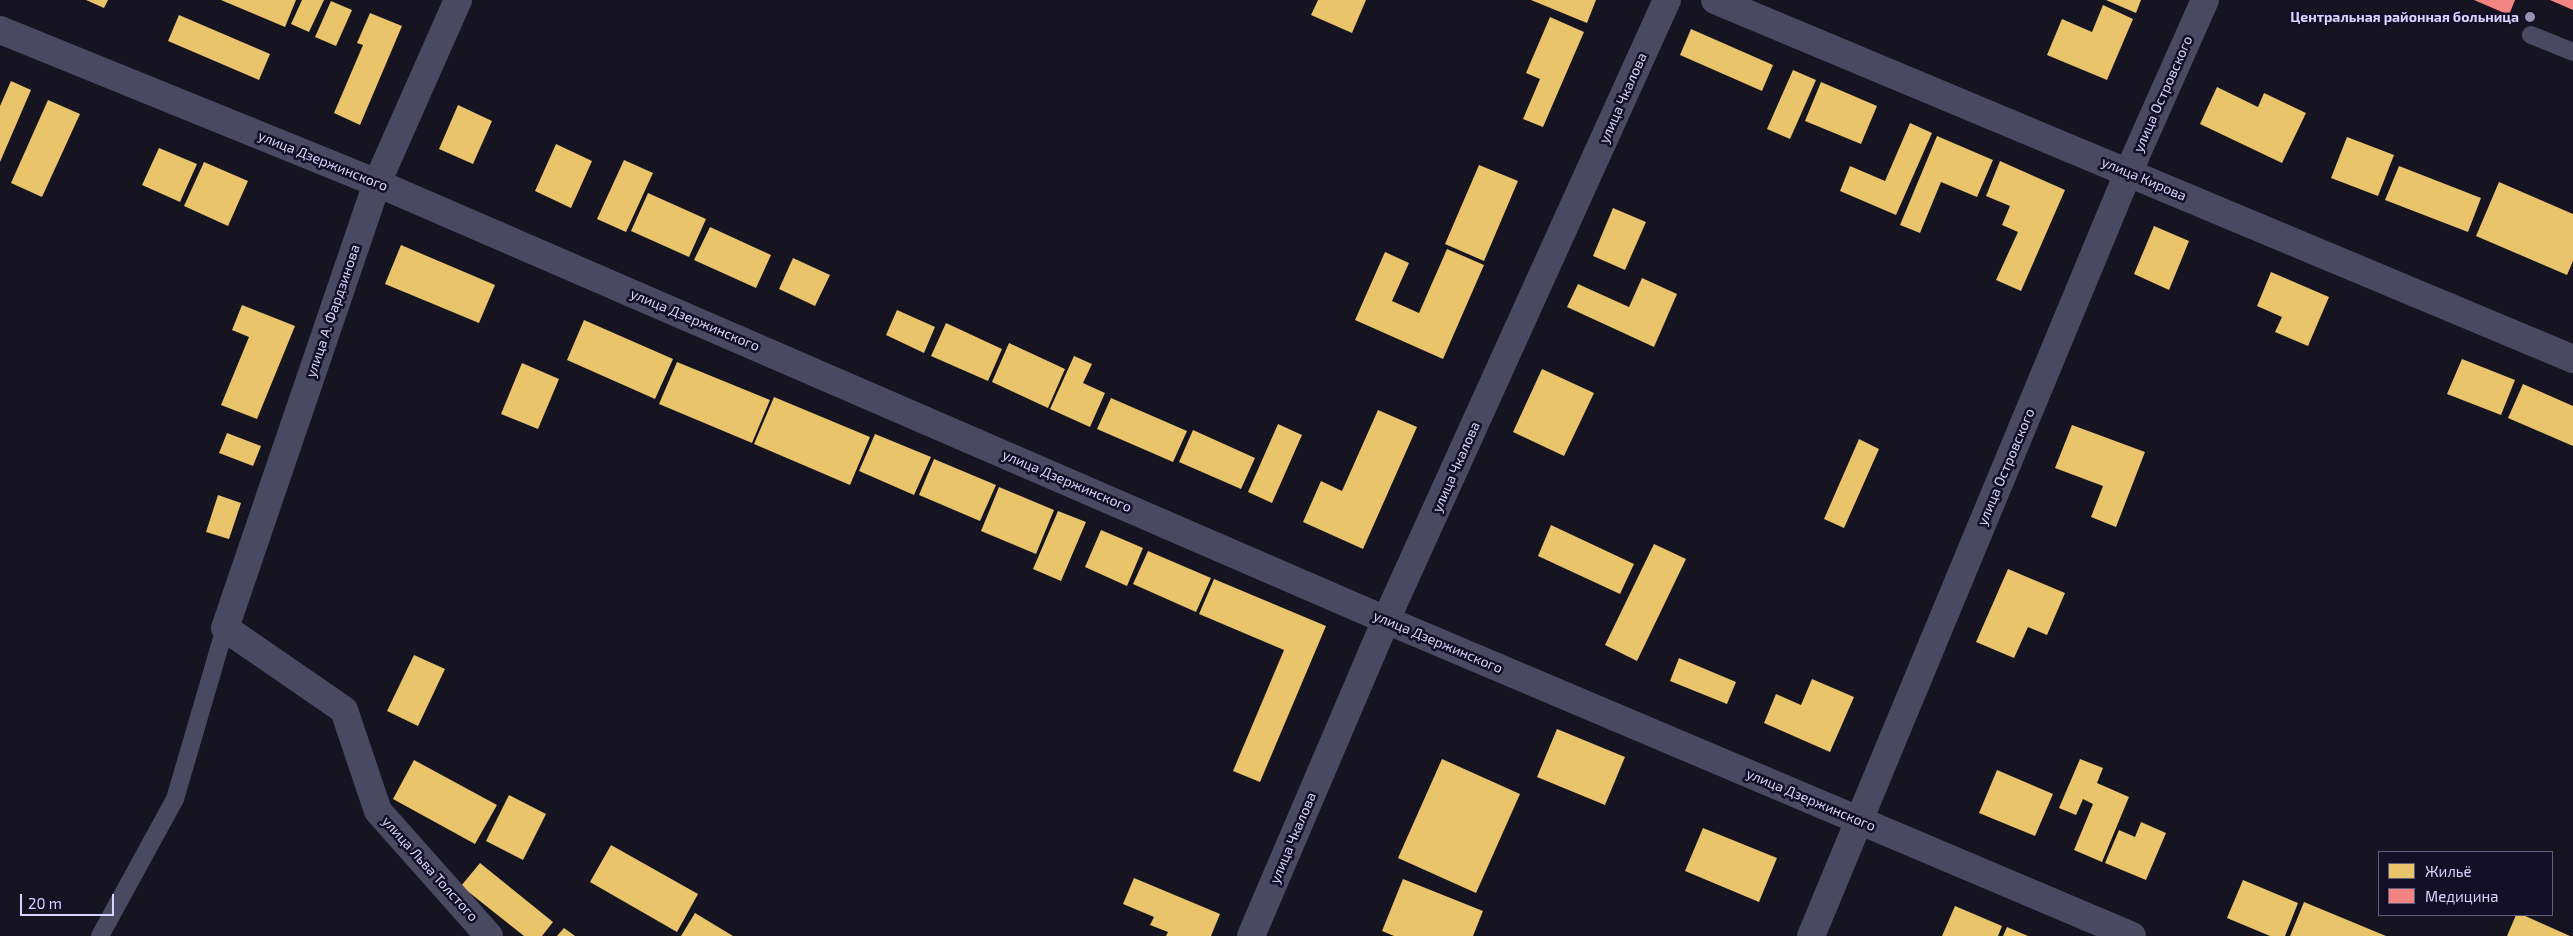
<!DOCTYPE html>
<meta charset="utf-8">
<style>
body{margin:0}
#map{position:relative;width:2573px;height:936px;overflow:hidden;background:#161421;font-family:"Exo 2",sans-serif}
canvas{display:block}
.legend{position:absolute;left:2378px;top:851px;width:175px;height:65px;box-sizing:border-box;background:#130f26;border:1px solid #625e7d;margin:0;padding:6px 9px;list-style:none;font-size:15px;color:#d9d4ff}
.legend li{display:flex;align-items:center;gap:10px;height:25px}
.legend b{width:25px;border:1px solid #625e7d}
.scale{position:absolute;left:20px;top:894px;width:94px;height:22px;box-sizing:border-box;border:2px solid #d9d4ff;border-top:0;padding-left:6px;font-size:15px;line-height:18px;white-space:nowrap;color:#d9d4ff;-webkit-text-stroke:4px #130f26;paint-order:stroke}
</style>
<div id="map">
<canvas width="2573" height="936"></canvas>
<ul class="legend">
<li><b style="height:14px;background:#e9c46a"></b>Жильё</li>
<li><b style="height:14px;background:#f28482"></b>Медицина</li>
</ul>
<div class="scale">20 m</div>
</div>
<script>
const c = document.querySelector('canvas').getContext('2d');
c.lineJoin = 'round';
function fill(path, color) {
  c.fillStyle = color;
  c.fill(path, 'evenodd');
}
function toPath(rows) {
  const path = new Path2D();
  for (const r of rows) {
    path.moveTo(r[0], r[1]);
    for (let i = 2; i < r.length; i += 2) path.lineTo(r[i], r[i + 1]);
  }
  return path;
}
function trace(path, color, width, dash) {
  c.strokeStyle = color;
  c.lineWidth = width;
  c.lineCap = dash ? 'butt' : 'round';
  c.setLineDash(dash || []);
  c.stroke(path);
}
function drawText(font, color, halo, rows, align = 'center') {
  c.font = font + ' "Exo 2",sans-serif';
  c.lineWidth = 5;
  c.setLineDash([]);
  c.textBaseline = 'middle';
  c.strokeStyle = halo;
  c.fillStyle = color;
  for (const [text, x, y, turn = 0] of rows) {
    c.save();
    c.translate(x, y);
    c.rotate((+turn || 0) * Math.PI / 180);
    c.textAlign = isNaN(turn) ? turn : align;
    if (halo) c.strokeText(text, 0, 0);
    c.fillText(text, 0, 0);
    c.restore();
  }
}
const homes = toPath([
 [86,0,108,0,104,8],
 [221,0,296,0,285,27],
 [302,0,324,0,309,32,291,24],
 [1318,0,1366,0,1352,33,1311,15],
 [1531,0,1596,0,1587,23],
 [2106,0,2141,0,2136,13],
 [331,1,352,10,336,46,315,37],
 [2103,5,2133,19,2107,80,2047,55,2062,19,2092,32],
 [370,13,402,26,360,125,334,113,363,45,357,43],
 [179,15,270,54,259,80,168,41],
 [1550,17,1584,32,1543,127,1523,119,1540,79,1526,73],
 [1691,29,1773,65,1762,91,1680,55],
 [1793,70,1816,80,1790,139,1767,129],
 [11,81,31,90,0,162,0,106],
 [1821,82,1877,106,1861,144,1805,121],
 [2217,87,2258,107,2264,93,2306,113,2282,163,2200,124],
 [48,100,80,114,42,197,11,183],
 [458,105,492,121,473,164,439,149],
 [1910,123,1932,133,1896,215,1840,191,1850,166,1885,181],
 [1937,136,1993,160,1977,197,1941,182,1920,233,1900,225],
 [2347,137,2394,155,2378,196,2331,178],
 [556,144,592,161,571,208,535,191],
 [159,148,197,164,180,202,142,185],
 [624,160,653,173,626,232,597,219],
 [2000,161,2065,190,2021,291,1996,280,2018,232,2002,225,2010,206,1986,196],
 [204,162,248,181,228,226,184,206],
 [1479,165,1518,181,1484,261,1445,244],
 [2399,166,2481,198,2468,232,2385,200],
 [2499,182,2573,214,2573,261,2567,275,2476,236],
 [648,193,706,219,689,257,631,231],
 [1613,208,1646,222,1625,270,1593,256],
 [2154,226,2189,241,2169,290,2134,274],
 [710,227,771,255,756,288,694,260],
 [401,245,495,285,479,323,385,284],
 [1447,249,1484,265,1443,359,1355,320,1385,252,1409,263,1392,301,1419,313],
 [793,258,830,275,815,306,779,289],
 [2271,272,2329,297,2308,346,2275,332,2282,317,2257,306],
 [1642,278,1677,294,1654,347,1567,307,1578,284,1629,307],
 [242,305,295,326,257,419,221,405,249,337,232,330],
 [897,310,935,327,924,353,886,335],
 [584,320,673,359,655,399,567,360],
 [946,323,1002,349,988,381,931,356],
 [1009,343,1065,369,1048,408,992,382],
 [1074,356,1092,364,1083,383,1105,393,1090,427,1050,409],
 [2462,359,2515,380,2501,415,2447,394],
 [677,362,770,400,752,443,659,404],
 [522,363,559,379,538,429,501,414],
 [1542,369,1594,393,1564,456,1513,432],
 [2523,384,2573,406,2573,446,2508,418],
 [774,397,870,437,850,485,754,444],
 [1111,398,1187,431,1173,462,1097,429],
 [1378,410,1417,427,1363,549,1303,522,1321,481,1342,491],
 [1278,424,1302,435,1272,503,1248,492],
 [2072,425,2145,452,2116,527,2091,517,2103,486,2055,468],
 [1193,430,1255,458,1241,489,1179,462],
 [227,433,261,446,253,466,219,453],
 [875,434,931,457,914,495,859,471],
 [1859,439,1879,449,1844,528,1824,519],
 [934,459,996,485,980,521,919,495],
 [999,487,1054,510,1036,554,981,531],
 [218,495,241,503,229,539,206,532],
 [1058,511,1086,522,1061,581,1033,569],
 [1551,525,1634,564,1620,594,1538,556],
 [1101,530,1143,548,1127,586,1085,567],
 [1654,544,1686,559,1637,661,1605,645],
 [1148,551,1211,578,1196,612,1133,584],
 [2008,569,2065,593,2047,635,2028,627,2014,658,1976,642],
 [1214,579,1326,626,1260,782,1233,771,1284,650,1199,614],
 [414,655,445,669,418,726,387,711],
 [1679,658,1736,682,1727,704,1670,681],
 [1812,679,1854,697,1830,752,1764,723,1776,694,1801,705],
 [1557,729,1625,757,1605,805,1537,777],
 [1442,759,1520,794,1476,893,1398,858],
 [2080,759,2103,768,2097,783,2129,797,2102,862,2074,850,2093,804,2083,799,2076,815,2059,808],
 [414,760,497,805,475,844,393,799],
 [1997,770,2053,794,2035,836,1979,813],
 [509,795,546,814,523,860,486,841],
 [2141,822,2166,833,2146,880,2105,863,2119,830,2135,837],
 [1703,828,1777,858,1759,902,1685,871],
 [611,845,698,894,677,932,590,882],
 [480,863,553,922,542,936,524,936,461,886],
 [1134,878,1220,914,1211,936,1166,936,1168,932,1150,925,1154,917,1123,904],
 [1403,879,1483,911,1473,936,1394,936,1382,931],
 [2243,880,2298,903,2285,936,2270,936,2227,918],
 [2304,902,2386,936,2290,936],
 [1955,906,2002,926,1998,936,1942,936],
 [695,913,733,936,681,936],
 [2516,915,2523,915,2570,936,2507,936],
 [2007,927,2028,936,2003,936],
 [564,928,575,936,557,936]
]);
const health = toPath([
 [2474,0,2515,0,2509,15],
 [2550,0,2573,0,2573,10]
]);
const service = toPath([
 [2531,35,2573,52],
 [100,936,175,799,225,628]
]);
const minor = toPath([
 [458,0,377,183,225,628,344,710,378,811,489,936],
 [1715,0,2573,359],
 [0,30,377,183,1386,620,2132,936],
 [1251,936,1386,620,1667,0],
 [1811,936,2128,173,2205,0]
]);
const markers = [
 [2530,17,6,"#9591b1"]
];
const poiNames = [
 ["Центральная районная больница",2519,17]
];
const streetNames = [
 ["улица Островского",2163,94,-66],
 ["улица Чкалова",1623,98,-66],
 ["улица Дзержинского",323,161,22],
 ["улица Кирова",2144,179,23],
 ["улица А. Фардзинова",333,311,-71],
 ["улица Дзержинского",695,320,23],
 ["улица Чкалова",1456,467,-66],
 ["улица Островского",2006,467,-67],
 ["улица Дзержинского",1067,481,23],
 ["улица Дзержинского",1438,642,23],
 ["улица Дзержинского",1811,800,23],
 ["улица Чкалова",1293,838,-67],
 ["улица Льва Толстого",430,869,48]
];
fill(homes, '#e9c46a');
fill(health, '#f28482');
trace(service, '#4a4962', 18);
trace(minor, '#4a4962', 28);
for (const [x, y, r, color] of markers) {
  const dot = new Path2D();
  dot.arc(x, y, r, 0, 2 * Math.PI);
  c.fillStyle = color;
  c.fill(dot);
  trace(dot, '#130f26', 2);
}
drawText('bold 14px', '#d9d4ff', '#130f26', poiNames, 'right');
drawText('14px', '#d9d4ff', '#130f26', streetNames);
</script>
